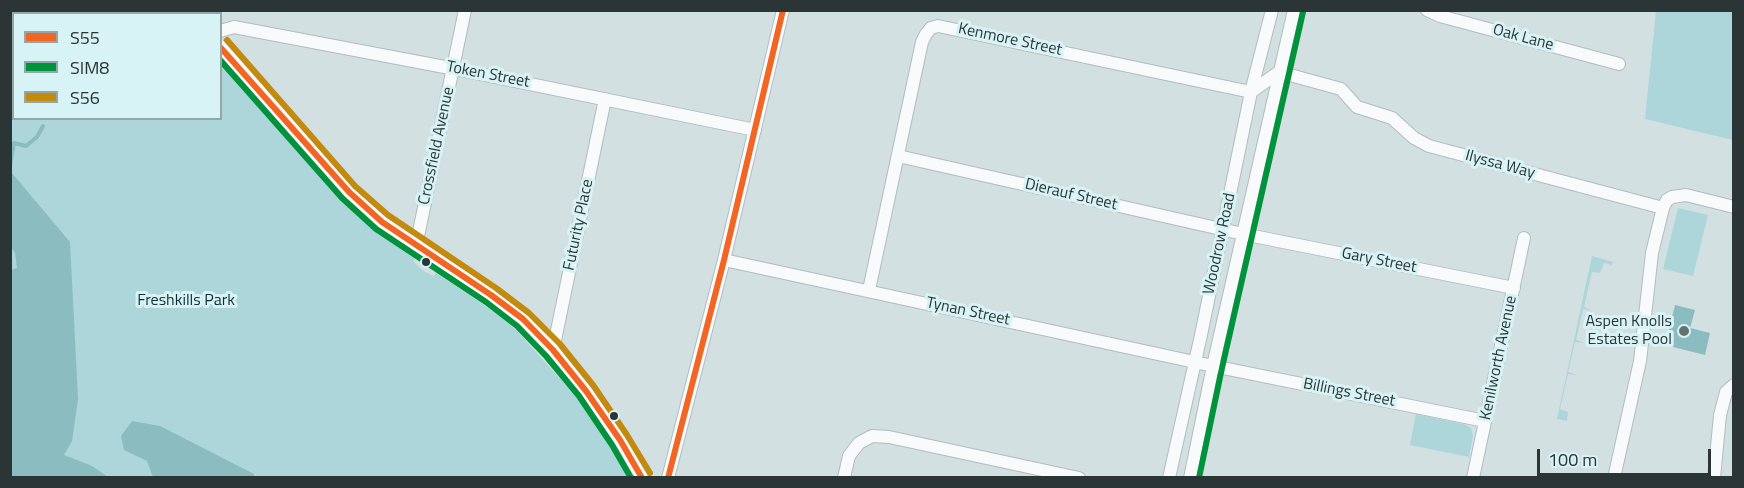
<!DOCTYPE html>
<style>
body{margin:0}
#map{position:relative;width:1744px;height:488px;overflow:hidden;background:#d2e0e2;font-family:"Titillium Web",sans-serif}
canvas{display:block}
.frame{position:absolute;inset:0;border:12px solid #2b3536;pointer-events:none}
.legend{position:absolute;left:12px;top:12px;width:210px;height:108px;box-sizing:border-box;background:#d8f3f6;border:2px solid #93a7a9;margin:0;padding:8px 10px;list-style:none;font-size:18px;color:#2b3536}
.legend li{display:flex;align-items:center;gap:12px;height:30px}
.legend b{width:30px;border:2px solid #93a7a9}
.scale{position:absolute;left:1537px;top:449px;width:174px;height:27px;box-sizing:border-box;border:3px solid #2b3536;border-top:0;padding-left:8px;font-size:18px;line-height:21px;white-space:nowrap;color:#2b3536;-webkit-text-stroke:4px #d8f3f6;paint-order:stroke}
</style>
<div id="map">
<canvas width="1744" height="488"></canvas>
<div class="frame"></div>
<ul class="legend">
<li><b style="height:8px;background:#f26522"></b>S55</li>
<li><b style="height:8px;background:#00933c"></b>SIM8</li>
<li><b style="height:8px;background:#c48a0e"></b>S56</li>
</ul>
<div class="scale">100 m</div>
</div>
<script>
const c = document.querySelector('canvas').getContext('2d');
c.lineJoin = 'round';
function fill(path, color) {
  c.fillStyle = color;
  c.fill(path, 'evenodd');
}
function toPath(rows) {
  const path = new Path2D();
  for (const r of rows) {
    path.moveTo(r[0], r[1]);
    for (let i = 2; i < r.length; i += 2) path.lineTo(r[i], r[i + 1]);
  }
  return path;
}
function trace(path, color, width, dash) {
  c.strokeStyle = color;
  c.lineWidth = width;
  c.lineCap = dash ? 'butt' : 'round';
  c.setLineDash(dash || []);
  c.stroke(path);
}
function drawText(font, color, halo, rows, align = 'center') {
  c.font = font + ' "Titillium Web",sans-serif';
  c.lineWidth = 6;
  c.setLineDash([]);
  c.textBaseline = 'middle';
  c.strokeStyle = halo;
  c.fillStyle = color;
  for (const [text, x, y, turn = 0] of rows) {
    c.save();
    c.translate(x, y);
    c.rotate((+turn || 0) * Math.PI / 180);
    c.textAlign = isNaN(turn) ? turn : align;
    if (halo) c.strokeText(text, 0, 0);
    c.fillText(text, 0, 0);
    c.restore();
  }
}
const green = toPath([
 [10,11,173,11,175,13,14,14,14,118,220,118,221,65,349,207,371,228,415,259,413,261,422,270,433,276,436,273,465,292,504,319,517,331,579,400,629,477,11,477],
 [1656,11,1733,11,1733,140,1645,119],
 [1678,208,1708,215,1693,276,1663,269],
 [1592,256,1613,262,1612,265,1604,263,1600,273,1592,272,1584,307,1592,310,1583,309,1576,340,1584,343,1575,342,1568,372,1577,375,1568,374,1560,409,1568,412,1567,421,1557,419],
 [1416,414,1463,424,1471,428,1473,436,1469,457,1410,445]
]);
const water = toPath([
 [11,172,70,242,78,399,72,441,64,455,92,466,108,477,11,477,10,270,17,268,15,253,11,247],
 [1675,305,1695,310,1690,328,1710,333,1705,355,1665,345],
 [132,421,160,426,254,474,254,477,153,477,147,461,124,450,121,436]
]);
const stream = toPath([
 [10,166,14,143,26,146,37,137,43,126]
]);
const minor = toPath([
 [181,10,184,14],
 [1427,10,1440,16,1619,64],
 [220,31,234,27,471,72,755,130],
 [220,46,349,192,382,222,491,295,523,319,553,350,586,391,620,440,642,478],
 [898,156,1243,234,1514,288],
 [416,246,465,10],
 [724,260,1213,366,1485,421],
 [869,290,922,42,926,34,931,28,938,26,1251,92,1279,72,1341,89,1357,107,1392,118,1414,138,1429,146,1663,208],
 [553,350,605,99],
 [668,478,724,260,783,10],
 [844,478,849,456,859,443,872,436,889,437,1079,478],
 [1169,478,1201,335,1251,92,1272,10],
 [1190,478,1213,366,1294,10],
 [1473,478,1524,238],
 [1614,478,1640,361,1652,253,1663,208,1667,200,1672,197,1686,195,1734,207],
 [1714,478,1720,415,1726,392,1734,385]
]);
const bus1 = toPath([
 [220,47,349,192,382,222,491,295,523,319,553,350,586,391,620,440,642,478],
 [668,478,724,260,783,10]
]);
const bus2 = toPath([
 [220,60,342,198,376,229,486,302,517,326,546,356,579,396,612,445,631,478],
 [1199,478,1222,368,1303,12]
]);
const bus3 = toPath([
 [227,40,355,186,388,215,496,288,529,313,560,344,593,385,627,435,650,473]
]);
const markers = [
 [426,262,5,"#2b3536"],
 [1684,331,6,"#657172"],
 [614,416,5,"#2b3536"]
];
const streetNames = [
 ["Oak Lane",1523,38,15],
 ["Kenmore Street",1010,40,12],
 ["Token Street",488,75,11],
 ["Crossfield Avenue",437,146,-78],
 ["Ilyssa Way",1500,165,15],
 ["Dierauf Street",1071,195,13],
 ["Futurity Place",579,225,-78],
 ["Woodrow Road",1220,244,-78],
 ["Gary Street",1379,261,11],
 ["Tynan Street",968,312,12],
 ["Kenilworth Avenue",1499,358,-78],
 ["Billings Street",1349,393,11]
];
const parkNames = [
 ["Freshkills Park",186,301]
];
const poiNames = [
 ["Aspen Knolls",1672,322],
 ["Estates Pool",1672,340]
];
fill(green, '#add6da');
fill(water, '#8abcc0');
trace(stream, '#8abcc0', 4);
trace(minor, '#b1bdbe', 14);
trace(minor, '#f8fafb', 12);
trace(bus1, '#f26522', 6);
trace(bus2, '#00933c', 6);
trace(bus3, '#c48a0e', 6);
for (const [x, y, r, color] of markers) {
  const dot = new Path2D();
  dot.arc(x, y, r, 0, 2 * Math.PI);
  c.fillStyle = color;
  c.fill(dot);
  trace(dot, '#d8f3f6', 2);
}
drawText('16px', '#2b3536', '#d8f3f6', streetNames);
drawText('16px', '#103134', '#d8f3f6', parkNames);
drawText('16px', '#2b3536', '#d8f3f6', poiNames, 'right');
</script>
